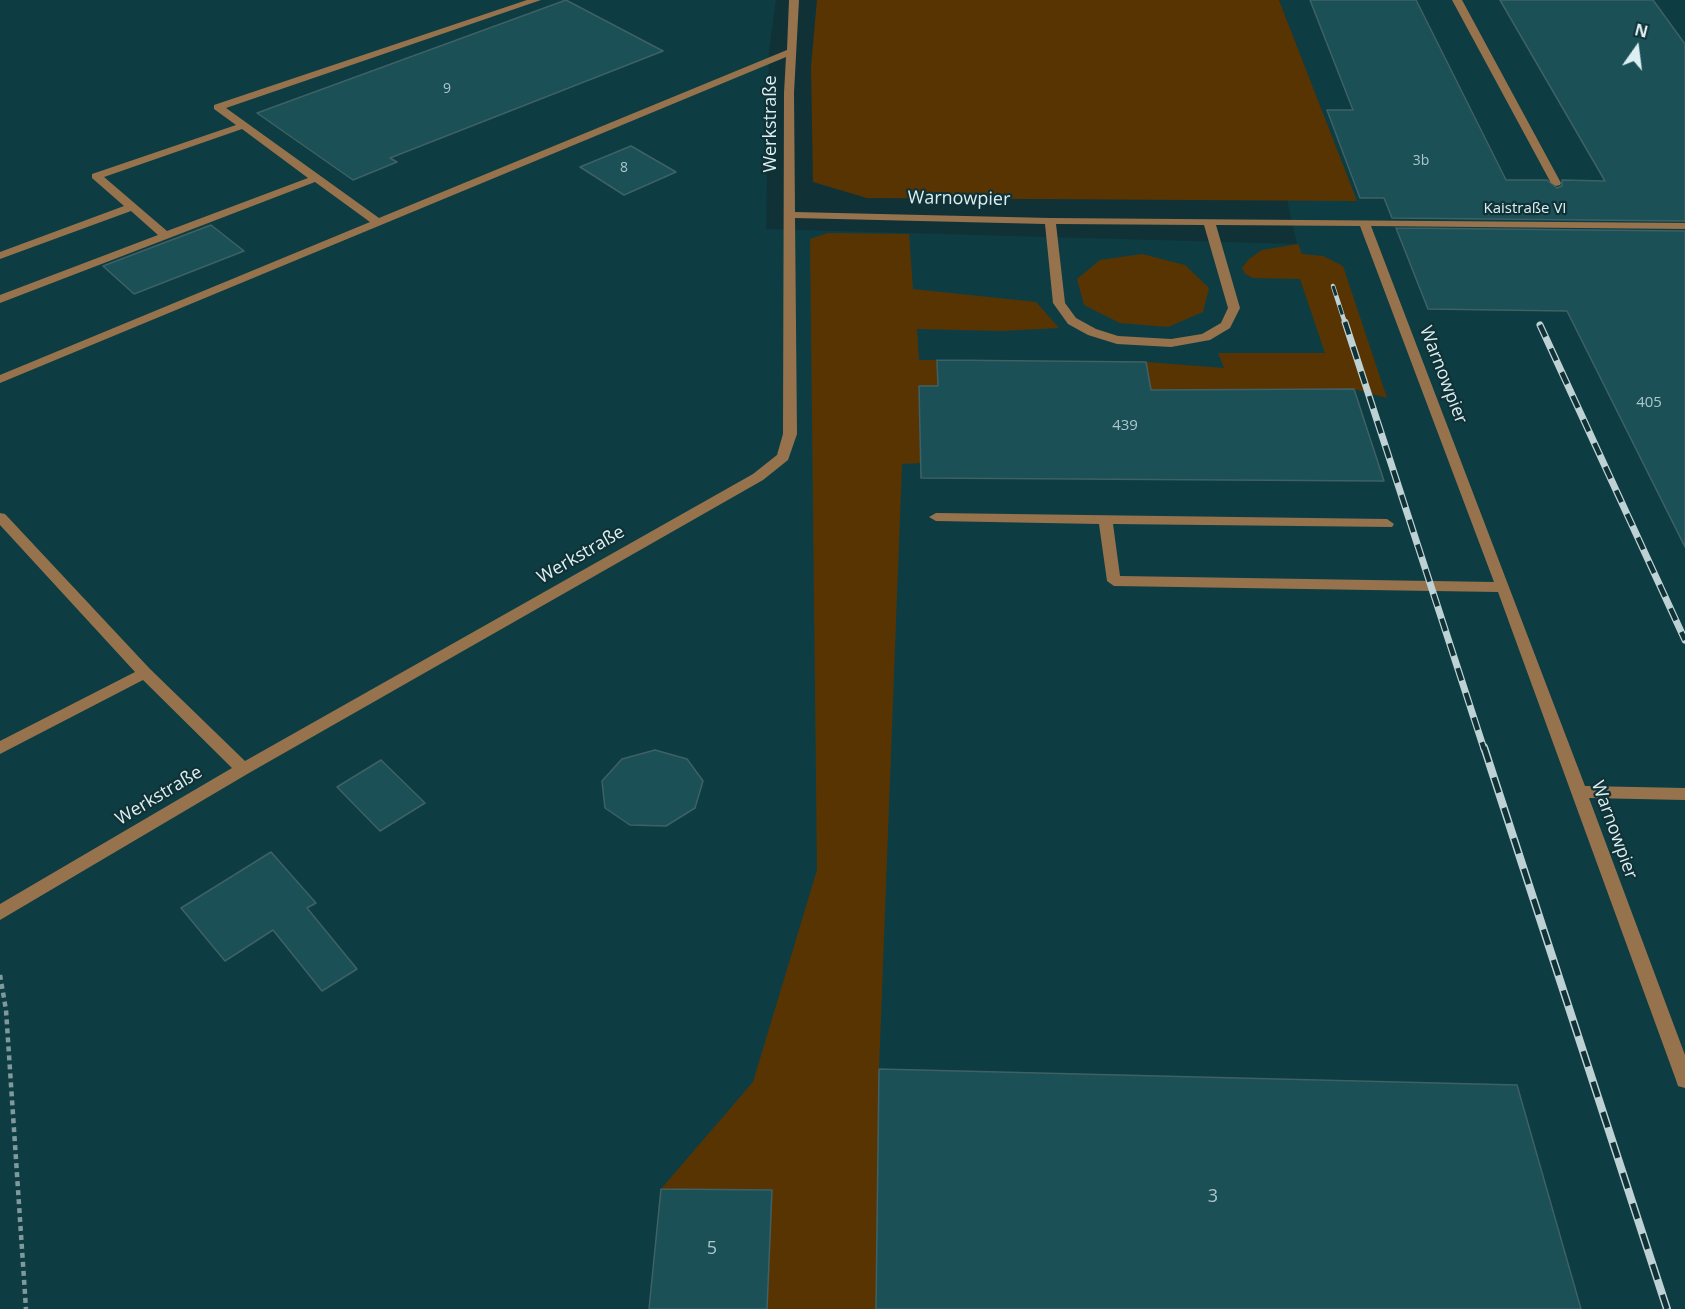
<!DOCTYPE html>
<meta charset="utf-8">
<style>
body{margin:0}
#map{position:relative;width:1685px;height:1309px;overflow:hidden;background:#103236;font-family:"Open Sans",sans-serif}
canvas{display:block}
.north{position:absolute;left:1607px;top:18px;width:60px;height:60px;-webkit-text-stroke:4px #103236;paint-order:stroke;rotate:14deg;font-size:16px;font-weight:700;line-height:24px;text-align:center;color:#ddeff2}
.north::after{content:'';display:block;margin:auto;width:21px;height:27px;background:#ddeff2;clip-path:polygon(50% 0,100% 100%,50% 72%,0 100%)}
</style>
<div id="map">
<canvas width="1685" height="1309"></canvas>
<div class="north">N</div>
</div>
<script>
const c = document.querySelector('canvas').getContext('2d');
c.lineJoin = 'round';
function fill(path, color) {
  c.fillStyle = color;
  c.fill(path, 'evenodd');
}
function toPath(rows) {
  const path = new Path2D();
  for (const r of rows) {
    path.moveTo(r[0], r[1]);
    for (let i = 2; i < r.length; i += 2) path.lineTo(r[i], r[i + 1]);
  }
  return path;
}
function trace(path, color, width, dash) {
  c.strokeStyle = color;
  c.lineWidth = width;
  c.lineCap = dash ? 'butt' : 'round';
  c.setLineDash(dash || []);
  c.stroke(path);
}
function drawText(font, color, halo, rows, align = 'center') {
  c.font = font + ' "Open Sans",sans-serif';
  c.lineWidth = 4.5;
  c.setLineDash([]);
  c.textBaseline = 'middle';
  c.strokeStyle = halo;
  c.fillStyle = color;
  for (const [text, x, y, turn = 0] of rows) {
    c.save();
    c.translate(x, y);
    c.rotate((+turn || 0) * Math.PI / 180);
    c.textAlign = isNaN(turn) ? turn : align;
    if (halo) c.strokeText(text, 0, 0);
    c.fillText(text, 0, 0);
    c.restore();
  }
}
const built = toPath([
 [0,0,776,0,769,49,766,229,1297,244,1287,200,1356,200,1279,0,1685,0,1685,1309,0,1309]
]);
const green = toPath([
 [817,0,1279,0,1357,201,867,198,813,182,811,67],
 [828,233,909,234,913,289,1036,302,1059,328,1001,331,917,329,919,360,937,360,938,386,919,386,921,463,902,464,879,1069,876,1309,767,1309,771,1190,661,1189,753,1082,817,870,810,239],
 [1298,244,1302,254,1323,256,1343,266,1387,398,1354,389,1151,390,1146,362,1224,368,1218,353,1325,353,1300,279,1253,278,1245,274,1242,268,1249,259,1262,250],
 [1142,254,1185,265,1209,288,1203,312,1168,327,1120,323,1084,305,1077,279,1100,260]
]);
const building = toPath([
 [566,0,663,51,390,158,397,162,353,180,257,113,566,0],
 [1310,0,1416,0,1506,180,1547,180,1557,188,1562,186,1562,180,1605,181,1500,0,1653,0,1685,44,1685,221,1392,218,1384,198,1360,198,1327,110,1353,110,1310,0],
 [631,146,676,172,624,195,580,167,631,146],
 [211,225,244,251,134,294,103,266,211,225],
 [1396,228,1685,231,1685,547,1567,311,1428,309,1396,228],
 [937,360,1146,362,1151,390,1354,389,1384,481,921,478,919,386,938,386,937,360],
 [655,750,687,759,703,781,695,808,666,826,630,825,605,808,602,781,622,759,655,750],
 [381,760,425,803,380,831,337,787,381,760],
 [271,852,316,903,307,908,357,969,322,991,273,930,225,961,181,908,271,852],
 [879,1069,1517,1085,1581,1309,876,1309,879,1069],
 [661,1189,772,1190,767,1309,649,1309,661,1189]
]);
const path = toPath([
 [0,975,6,1010,26,1309]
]);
const minor = toPath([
 [527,0,541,0,226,108,379,218,787,50,789,0,799,0,794,93,795,212,1050,218,1685,223,1685,229,1371,226,1585,786,1685,788,1685,800,1589,798,1685,1055,1685,1088,1678,1086,1676,1080,1498,592,1114,586,1107,581,1099,524,936,521,929,517,936,513,1387,519,1394,524,1392,527,1113,524,1120,576,1494,582,1360,226,1216,225,1240,308,1230,328,1210,340,1171,347,1117,344,1088,335,1068,324,1053,303,1045,224,795,218,797,434,788,460,763,480,249,773,0,920,0,904,232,768,143,680,0,754,0,741,135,672,0,525,0,513,5,514,150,669,245,761,753,474,777,455,783,434,784,93,786,57,0,383,0,375,370,222,315,182,0,303,0,295,158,235,131,211,0,259,0,252,124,206,92,178,92,174,236,125,214,109,214,105,527,0],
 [242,129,308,178,167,231,104,177,242,129],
 [1056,224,1204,225,1228,308,1221,323,1202,334,1171,339,1118,336,1096,329,1076,318,1065,303,1056,224],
 [1452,0,1462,0,1561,183,1560,185,1556,186,1551,183,1452,0]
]);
const railFar2 = toPath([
 [1333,286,1345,323]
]);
const railFar1 = toPath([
 [1345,322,1484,749],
 [1540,325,1685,640]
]);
const rail = toPath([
 [1484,747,1667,1309]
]);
const farNumbernames = [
 ["9",447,89],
 ["3b",1421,161],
 ["8",624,168]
];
const farStreetnames = [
 ["Kaistraße VI",1525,209]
];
const numberNames = [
 ["405",1649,403],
 ["439",1125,426]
];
const streetNames = [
 ["Werkstraße",771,124,-90],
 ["Warnowpier",959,199,1],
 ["Warnowpier",1443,375,69],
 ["Werkstraße",581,555,-30],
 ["Werkstraße",159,796,-31],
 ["Warnowpier",1614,830,70]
];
const nearNumbernames = [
 ["3",1213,1197],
 ["5",712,1249]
];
fill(built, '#0d3d42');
fill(green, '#593403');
fill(building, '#1a5056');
trace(building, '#3f6165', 1.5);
trace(path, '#7f999c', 4.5, [5, 4]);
fill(minor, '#97734d');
trace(railFar2, '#bed2d5', 4.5);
trace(railFar1, '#bed2d5', 7);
trace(rail, '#bed2d5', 8);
trace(railFar2, '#103236', 3, [10]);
trace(railFar1, '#103236', 4.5, [13]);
trace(rail, '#103236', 5, [16]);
drawText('14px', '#acc7cb', null, farNumbernames);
drawText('15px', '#ddeff2', '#103236', farStreetnames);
drawText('15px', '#acc7cb', null, numberNames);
drawText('18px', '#ddeff2', '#103236', streetNames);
drawText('18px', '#acc7cb', null, nearNumbernames);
</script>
